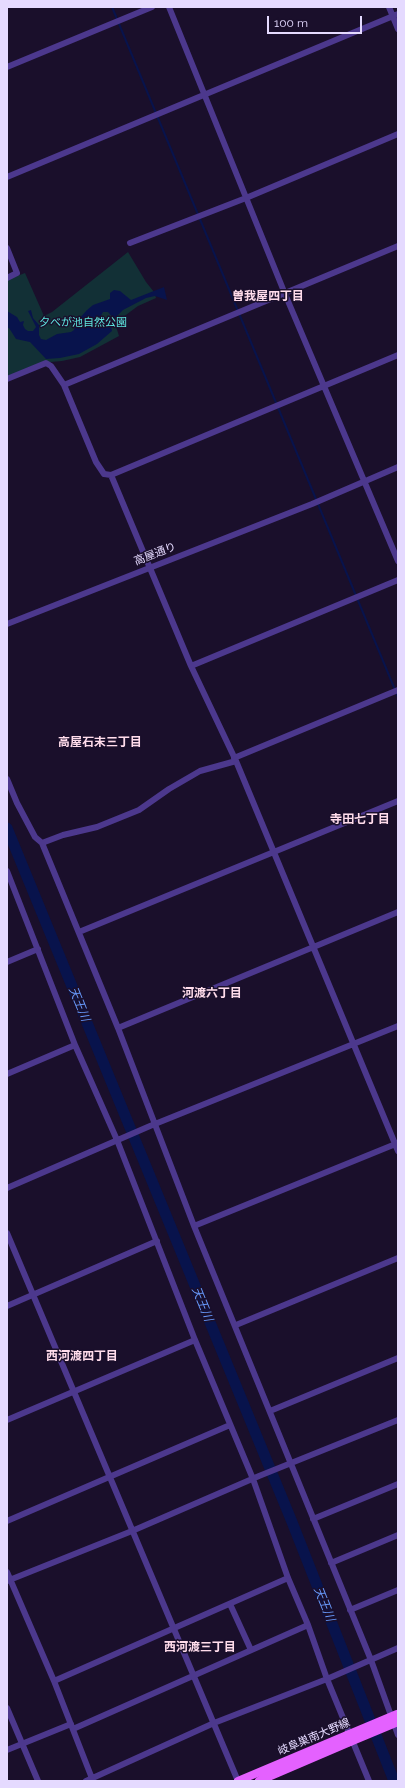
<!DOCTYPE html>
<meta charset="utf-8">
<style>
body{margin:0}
#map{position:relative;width:405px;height:1788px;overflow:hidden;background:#1a0f2b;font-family:Raleway,sans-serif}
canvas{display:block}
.frame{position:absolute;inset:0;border:8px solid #e5daff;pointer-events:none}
.scale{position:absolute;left:267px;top:16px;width:95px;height:18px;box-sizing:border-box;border:2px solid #e5daff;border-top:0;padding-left:5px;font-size:12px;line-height:14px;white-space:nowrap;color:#e5daff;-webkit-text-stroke:3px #1a0f2b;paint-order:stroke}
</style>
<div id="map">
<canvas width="405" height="1788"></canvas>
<div class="frame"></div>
<div class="scale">100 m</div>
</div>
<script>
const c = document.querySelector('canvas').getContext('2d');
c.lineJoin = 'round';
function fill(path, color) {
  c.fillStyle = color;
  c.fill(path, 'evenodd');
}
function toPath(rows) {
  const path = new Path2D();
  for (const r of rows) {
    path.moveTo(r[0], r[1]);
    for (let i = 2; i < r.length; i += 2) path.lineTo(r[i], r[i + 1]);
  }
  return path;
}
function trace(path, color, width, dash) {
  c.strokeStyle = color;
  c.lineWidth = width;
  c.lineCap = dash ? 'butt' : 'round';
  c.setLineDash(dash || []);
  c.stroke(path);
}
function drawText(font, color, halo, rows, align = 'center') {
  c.font = font + ' Raleway,"Noto Sans JP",sans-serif';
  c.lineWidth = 3;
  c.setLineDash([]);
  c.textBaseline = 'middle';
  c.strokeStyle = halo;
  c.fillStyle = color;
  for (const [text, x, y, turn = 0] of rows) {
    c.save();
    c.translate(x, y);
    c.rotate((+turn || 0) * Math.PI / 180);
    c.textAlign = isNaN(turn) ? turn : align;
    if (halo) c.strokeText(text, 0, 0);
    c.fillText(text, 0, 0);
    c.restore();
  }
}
const green = toPath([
 [128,252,146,282,154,292,156,298,138,306,115,323,119,336,80,357,62,361,50,362,7,377,7,280,25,273,44,316,52,312]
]);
const water = toPath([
 [164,287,167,300,155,296,146,298,123,310,114,319,108,312,103,312,99,319,99,324,102,326,110,322,112,331,97,344,79,354,60,358,46,359,30,342,16,339,9,328,7,328,7,311,17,317,20,322,24,321,23,325,25,329,28,331,33,331,36,327,28,311,31,310,33,318,39,325,39,335,41,339,46,340,57,334,71,332,74,330,78,320,87,310,93,305,110,299,110,293,114,290,120,291,131,300]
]);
const stream = toPath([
 [112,7,398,697]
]);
const river = toPath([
 [7,828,292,1522,394,1781]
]);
const minor = toPath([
 [169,7,285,294,398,561],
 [389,7,398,29],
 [7,67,152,7],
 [7,177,398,14],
 [130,243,246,198,398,134],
 [7,248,17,273,7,278],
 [7,379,46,363,51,366,64,385,96,462,104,474,111,475,398,355],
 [64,385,398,246],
 [111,475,191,666,236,761,398,1151],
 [7,624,312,504,398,467],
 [191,666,398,580],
 [234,758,398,690],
 [7,779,17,803,35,837,42,843,118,1028,194,1226,371,1660,398,1735],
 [42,843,63,835,97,827,139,810,169,789,200,771,236,761],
 [7,871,75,1045,117,1140,195,1340,253,1479,288,1578,308,1625,327,1679,369,1781],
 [79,932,398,801],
 [7,962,38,949],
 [118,1028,398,912],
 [7,1074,75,1045],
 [7,1188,150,1126,398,1026],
 [194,1226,398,1143],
 [7,1233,238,1781],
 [7,1306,157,1241],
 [236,1325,398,1258],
 [270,1411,398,1358],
 [7,1420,195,1340],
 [313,1519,398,1484],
 [7,1521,230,1425],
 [331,1563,398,1535],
 [7,1572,54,1681,93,1781],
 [7,1581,132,1531,259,1476,398,1420],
 [230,1604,251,1650],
 [350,1610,398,1590],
 [54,1681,288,1578],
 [7,1708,38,1781],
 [73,1729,308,1625],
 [7,1750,71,1724],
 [86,1781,214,1723,327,1679,398,1648]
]);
const major = toPath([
 [238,1781,347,1735],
 [259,1781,350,1742]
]);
const majorBridge = toPath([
 [347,1735,397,1714],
 [350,1742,398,1722]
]);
const parkNames = [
 ["夕べが池自然公園",83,323]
];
const streetNames = [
 ["高屋通り",155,554,-21],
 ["岐阜巣南大野線",314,1737,-23]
];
const neighbourhoodNames = [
 ["曽我屋四丁目",268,296],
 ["高屋石末三丁目",100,742],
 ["寺田七丁目",360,819],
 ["河渡六丁目",212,993],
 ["西河渡四丁目",82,1356],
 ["西河渡三丁目",200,1647]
];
const waterNames = [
 ["天王川",79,1004,68],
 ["天王川",202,1304,68],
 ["天王川",324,1604,68]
];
fill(green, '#123036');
fill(water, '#08134c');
trace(stream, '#08134c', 2);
trace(river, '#08134c', 11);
trace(minor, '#4c388d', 6);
trace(major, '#e461ff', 8);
trace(majorBridge, '#e461ff', 8);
drawText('11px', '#5ee7e0', '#1a0f2b', parkNames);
drawText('11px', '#e5daff', '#1a0f2b', streetNames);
drawText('bold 12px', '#ffdceb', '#1a0f2b', neighbourhoodNames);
drawText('italic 12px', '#689bff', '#1a0f2b', waterNames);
</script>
